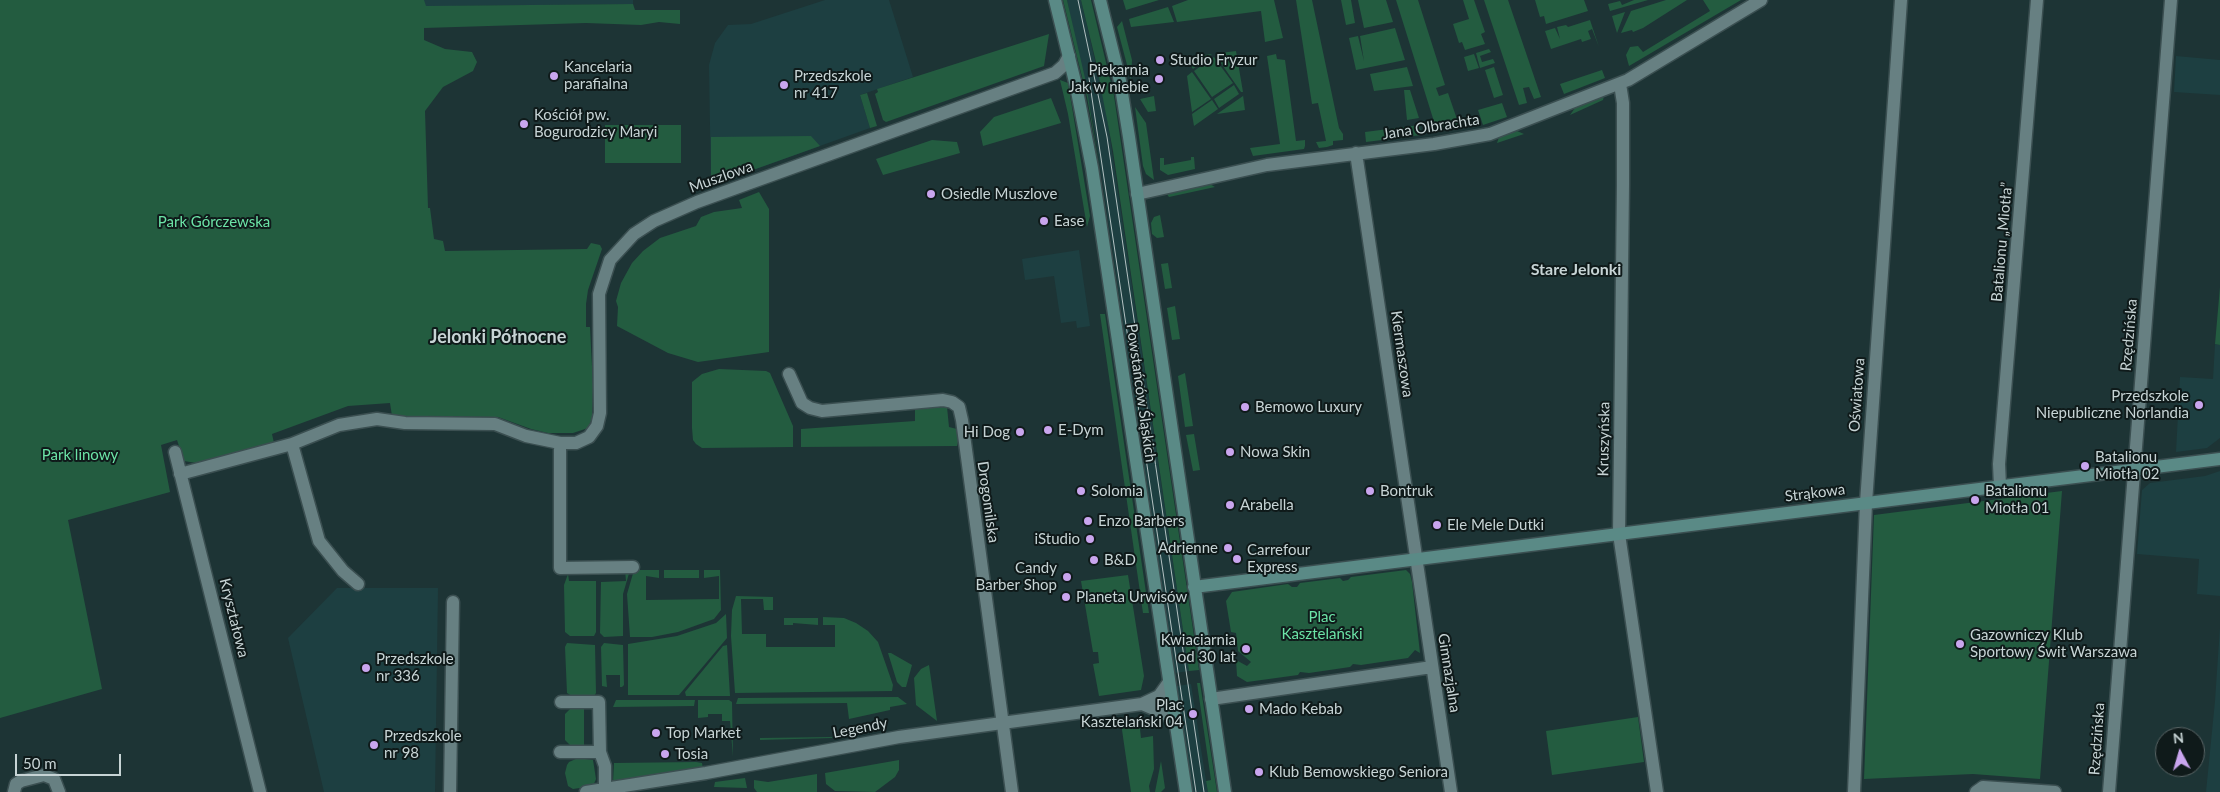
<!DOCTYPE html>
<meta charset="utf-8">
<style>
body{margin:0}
#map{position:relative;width:2220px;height:792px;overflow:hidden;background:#1d3435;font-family:Lato,sans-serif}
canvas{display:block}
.north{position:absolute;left:2155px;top:727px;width:50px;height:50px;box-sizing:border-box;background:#0f1a1a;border:1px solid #596465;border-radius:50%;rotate:354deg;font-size:14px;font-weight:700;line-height:20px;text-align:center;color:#c7d4d5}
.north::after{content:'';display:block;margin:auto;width:18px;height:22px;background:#c9a5ee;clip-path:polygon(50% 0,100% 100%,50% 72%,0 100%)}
.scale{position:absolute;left:15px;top:754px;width:106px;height:22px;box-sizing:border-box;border:2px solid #c7d4d5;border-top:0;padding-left:6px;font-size:15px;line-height:18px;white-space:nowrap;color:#c7d4d5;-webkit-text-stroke:4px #0f1a1a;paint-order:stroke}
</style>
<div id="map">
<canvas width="2220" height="792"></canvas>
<div class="north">N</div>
<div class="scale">50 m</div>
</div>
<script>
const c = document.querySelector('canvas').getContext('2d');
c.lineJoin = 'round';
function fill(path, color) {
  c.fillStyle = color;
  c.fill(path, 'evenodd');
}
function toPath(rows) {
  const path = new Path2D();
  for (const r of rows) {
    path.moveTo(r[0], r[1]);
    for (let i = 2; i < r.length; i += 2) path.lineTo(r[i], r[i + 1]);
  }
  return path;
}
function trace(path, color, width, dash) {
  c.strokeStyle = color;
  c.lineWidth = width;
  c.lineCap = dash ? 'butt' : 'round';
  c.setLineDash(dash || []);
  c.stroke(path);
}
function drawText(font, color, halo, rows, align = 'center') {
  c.font = font + ' Lato,sans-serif';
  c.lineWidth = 4;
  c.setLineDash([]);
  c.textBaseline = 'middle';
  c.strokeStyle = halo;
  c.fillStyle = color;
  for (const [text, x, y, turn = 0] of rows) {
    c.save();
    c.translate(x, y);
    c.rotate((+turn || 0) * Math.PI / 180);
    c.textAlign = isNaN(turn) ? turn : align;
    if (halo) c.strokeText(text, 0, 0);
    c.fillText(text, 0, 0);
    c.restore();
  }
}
const built = toPath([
 [361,0,633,0,633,4,361,7],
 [825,0,889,0,913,77,860,95,870,128,711,185,709,65,715,43,728,25,751,24],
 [1067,0,1081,0,1105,104,1189,671,1175,673,1095,132],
 [2176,56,2220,60,2220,95,2174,92],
 [1079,250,1090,326,1077,328,1076,321,1061,323,1054,276,1025,280,1022,259],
 [2215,344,2220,345,2220,438,2207,448,2176,452,2180,377,2213,379],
 [2220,471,2220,596,2197,594,2199,559,2137,554,2142,490,2150,483,2205,476],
 [337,588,438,588,435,792,324,792,288,638],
 [2220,627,2220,792,2206,792,2215,701],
 [1191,684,1206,781,1208,792,1192,792,1177,686]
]);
const green = toPath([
 [0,0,424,0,426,6,633,4,635,10,680,10,680,24,659,22,641,25,586,23,424,28,424,40,445,49,472,52,477,62,473,71,443,87,425,111,428,208,430,208,434,239,443,241,445,251,587,249,591,243,600,245,602,249,588,290,586,304,586,327,590,327,593,386,592,418,588,428,573,433,548,433,531,429,498,417,392,416,390,403,348,406,272,434,274,443,196,463,184,461,177,440,161,445,170,492,68,520,102,689,0,718],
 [1063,0,1067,0,1085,78,1101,176,1087,97],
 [1081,0,1091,0,1114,96,1199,670,1189,671,1113,151,1096,62],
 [1123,0,1159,0,1126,10],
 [1188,0,1274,0,1283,38,1265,42,1261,11,1177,22,1172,6],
 [1296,0,1312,0,1339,128,1343,134,1343,140,1333,141,1333,145,1327,147,1319,148,1316,142,1326,141,1318,103,1312,104],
 [1341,0,1351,0,1355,23,1346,25],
 [1358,0,1386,0,1393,22,1364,28],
 [1396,0,1418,0,1445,85,1436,88,1439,96,1448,93,1459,125,1436,128],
 [1463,0,1474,0,1485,32,1481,34,1485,44,1465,50,1462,42,1459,43,1453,24,1469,19],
 [1484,0,1508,0,1541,97,1534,99,1529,87,1523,88,1527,103,1519,105],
 [1535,0,1584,0,1588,11,1546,24,1544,16,1540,17],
 [1634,0,1648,0,1610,11,1608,4,1620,1,1622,5],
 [1666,0,1687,0,1643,28,1633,32,1632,30,1621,33,1631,11],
 [1703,0,1741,0,1629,66,1626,55,1630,47,1638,46,1643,52,1710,11],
 [1168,7,1174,22,1131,27,1129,19],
 [1625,12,1617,33,1612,16],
 [1590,20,1599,47,1592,29,1588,31,1591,39,1582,42,1581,39,1551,49,1545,31,1555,28,1560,39,1557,27,1566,25,1568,27],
 [1122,21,1132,60,1131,80,1117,27],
 [1395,28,1405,60,1356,70,1349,38,1358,36,1364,61,1360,36],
 [1049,34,1044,66,886,122,883,120,875,94,878,92,877,89],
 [1489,49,1491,52,1480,56,1482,62,1493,59,1495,63,1480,68,1476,53],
 [1236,51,1243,92,1241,92,1216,56,1220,53],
 [1212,54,1193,69,1185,58],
 [1276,54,1277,59,1285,60,1296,141,1305,140,1305,146,1304,149,1253,156,1250,148,1280,144,1267,56],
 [1474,54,1479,68,1468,71,1464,57],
 [1214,57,1233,83,1212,97,1194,71],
 [1407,67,1413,86,1374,91,1370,74],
 [1494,67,1503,95,1494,98,1485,70],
 [1602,70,1605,78,1564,94,1560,84],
 [1192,72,1211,99,1192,112,1187,76],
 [1060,80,1068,83,1090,216,1087,227,1068,114],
 [1234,85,1239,94,1219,108,1214,99],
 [1404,90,1410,90,1419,118,1407,120],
 [867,93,877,126,870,128,860,95],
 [1243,95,1245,110,1217,114,1243,96],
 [1154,96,1156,111,1148,112,1140,99],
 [1604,96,1603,100,1570,115,1575,108],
 [1051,98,1061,123,983,146,980,132,994,117],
 [1212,100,1218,109,1194,126,1192,114],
 [1502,103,1507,117,1483,125,1478,110],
 [1135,107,1146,123,1154,180,1146,174,1143,166],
 [605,125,681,125,681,163,605,163],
 [1420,125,1421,135,1366,142,1365,132],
 [1517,131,1524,134,1497,143,1499,137],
 [811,136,820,146,711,185,711,137],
 [932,140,957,142,960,153,883,175,876,159],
 [1191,157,1194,157,1195,169,1168,175,1160,170,1160,158,1164,158,1164,165,1191,160],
 [1208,183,1215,187,1169,197,1166,193],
 [759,192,769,209,769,352,698,362,668,353,617,326,618,307,616,301,621,283,632,263,643,251,660,238,696,226,701,217,714,212,742,208,739,200],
 [1160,215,1164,237,1157,238,1152,234,1151,223,1154,217],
 [1168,263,1172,288,1165,289,1161,264],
 [2220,287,2220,345,2215,344],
 [1175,306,1180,339,1172,340,1167,308],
 [1100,314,1105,314,1149,613,1143,613],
 [719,369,766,371,770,373,793,426,793,447,702,448,696,444,693,440,692,428,692,382,702,374],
 [1185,373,1193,426,1185,427,1178,376],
 [947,407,949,427,961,430,957,446,801,447,801,429,915,421,915,408],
 [1194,434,1200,470,1193,471,1186,435],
 [2062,491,2040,779,1973,774,1864,779,1874,515],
 [625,570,630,570,623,594,623,636,604,637,600,633,601,582,626,581],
 [634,570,659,570,659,578,646,576,646,600,719,599,719,576,704,578,704,570,720,570,721,610,714,619,678,632,652,637,630,637,627,594],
 [664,570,699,570,699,578,664,578],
 [1406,570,1410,574,1412,582,1420,653,1415,650,1408,658,1361,665,1353,664,1350,667,1309,673,1300,672,1298,675,1247,682,1237,676,1236,660,1247,666,1251,662,1238,651,1236,633,1231,632,1226,601,1232,592,1288,584,1292,587,1297,587,1300,583,1340,578,1343,581,1348,580,1351,577],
 [568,574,569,581,596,581,596,632,594,636,570,636,565,632,564,585],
 [1128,575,1144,676,1141,690,1099,696,1093,664,1099,663,1098,652,1093,652,1081,581],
 [736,596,773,597,773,610,764,610,763,599,741,599,742,634,766,634,766,647,835,647,835,625,823,625,823,617,844,618,856,623,868,631,878,642,893,685,892,691,735,693,731,636,732,610],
 [726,614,727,638,679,695,628,695,628,644,677,636,716,623],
 [784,618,818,618,818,625,793,623,793,625,784,625],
 [567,643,595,645,596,693,594,696,572,696,567,693,565,647],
 [604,643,623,645,624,685,622,687,620,687,620,675,606,675,607,687,602,686,601,647],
 [727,645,730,696,686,696,685,692,723,646],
 [888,653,891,653,912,665,906,687,902,687,897,682],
 [929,665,937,721,916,705,914,678,921,669],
 [1197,683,1200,683,1217,792,1208,792,1206,781,1211,780],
 [898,697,907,704,890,707,890,710,849,719,847,703,736,704,738,698],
 [616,700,695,700,694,706,613,707],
 [698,700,729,700,732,702,733,757,730,721,722,721,722,714,708,714,708,717,698,718],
 [584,706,584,748,572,747,565,740,565,714,572,707],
 [1638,717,1644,762,1552,775,1546,731],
 [1142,720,1151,725,1151,728,1140,729,1141,738,1153,736,1154,769,1149,786,1150,792,1131,792,1121,723],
 [832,737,832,738,760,740,760,738],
 [578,758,593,760,596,779,593,786,573,789,568,786,565,773,567,765,569,762],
 [899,760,899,770,895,777,875,792,835,791,826,784,825,773],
 [1161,761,1165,788,1161,792,1155,792],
 [696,762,702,763,703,769,613,782,614,763],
 [817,774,817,792,757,792,754,788,754,780,768,782],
 [745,778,747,788,714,787,715,782]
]);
const street = toPath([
 [1620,84,1623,103,1623,185,1619,534,1657,792],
 [1356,153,1451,792],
 [1137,194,1267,165,1434,144,1490,134,1628,80,1761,0],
 [789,374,802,403,810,408,822,411,943,400,952,402,959,407,962,420,1012,792],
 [560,443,560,568,633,567],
 [175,452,260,792],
 [180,474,292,444],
 [2000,486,1999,464,2037,0],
 [358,584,343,571,319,541,292,444,339,425,377,419,405,423,495,424,526,436,560,443,576,443,589,437,597,426,600,413,599,294,610,260,634,234,654,221,697,202,1055,73,1064,65,1069,56],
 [1211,699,1432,667],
 [561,702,599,702,600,752,605,766,605,789],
 [1142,704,1166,714,1176,725],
 [560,752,600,752],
 [14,792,16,784,21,781,44,775,54,779,59,792],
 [450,792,453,602],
 [586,792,706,773,899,737,1142,704,1159,696,1169,682],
 [1854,792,1866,503,1901,0],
 [1976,792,1983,787,2055,792],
 [2109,792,2171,0]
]);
const secondary = toPath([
 [1055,0,1076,86,1092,168,1186,792],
 [1100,0,1120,81,1129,137,1225,792],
 [1194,587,2220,459]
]);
const tram = toPath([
 [1078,0,1107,137,1204,792],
 [1089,78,1196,792]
]);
const markers = [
 [1160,60,5,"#c9a5ee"],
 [554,76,5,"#c9a5ee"],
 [1159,79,5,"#c9a5ee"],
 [784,85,5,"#c9a5ee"],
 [524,124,5,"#c9a5ee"],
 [931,194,5,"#c9a5ee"],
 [1044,221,5,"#c9a5ee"],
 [2199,405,5,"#c9a5ee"],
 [1245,407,5,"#c9a5ee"],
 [1048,430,5,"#c9a5ee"],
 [1020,432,5,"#c9a5ee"],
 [1230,452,5,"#c9a5ee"],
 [2085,466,5,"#c9a5ee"],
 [1081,491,5,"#c9a5ee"],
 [1370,491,5,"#c9a5ee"],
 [1975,500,5,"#c9a5ee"],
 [1230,505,5,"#c9a5ee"],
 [1088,521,5,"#c9a5ee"],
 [1437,525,5,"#c9a5ee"],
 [1090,539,5,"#c9a5ee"],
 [1228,548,5,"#c9a5ee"],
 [1237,559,5,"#c9a5ee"],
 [1094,560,5,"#c9a5ee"],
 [1067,577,5,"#c9a5ee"],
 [1066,597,5,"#c9a5ee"],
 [1960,644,5,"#c9a5ee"],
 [1246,649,5,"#c9a5ee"],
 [366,668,5,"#c9a5ee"],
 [1249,709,5,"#c9a5ee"],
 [1193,714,5,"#c9a5ee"],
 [656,733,5,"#c9a5ee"],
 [374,745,5,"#c9a5ee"],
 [665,754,5,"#c9a5ee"],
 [1259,772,5,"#c9a5ee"]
];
const poiNames = [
 ["Studio Fryzur",1170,60],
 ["Kancelaria",564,67],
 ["parafialna",564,84],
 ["Piekarnia",1149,70,"right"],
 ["Jak w niebie",1149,87,"right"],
 ["Przedszkole",794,76],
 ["nr 417",794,93],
 ["Kościół pw.",534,115],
 ["Bogurodzicy Maryi",534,132],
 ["Osiedle Muszlove",941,194],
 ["Ease",1054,221],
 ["Przedszkole",2189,396,"right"],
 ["Niepubliczne Norlandia",2189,413,"right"],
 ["Bemowo Luxury",1255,407],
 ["E-Dym",1058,430],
 ["Hi Dog",1010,432,"right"],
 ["Nowa Skin",1240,452],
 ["Batalionu",2095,457],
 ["Miotła 02",2095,474],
 ["Solomia",1091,491],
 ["Bontruk",1380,491],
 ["Batalionu",1985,491],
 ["Miotła 01",1985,508],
 ["Arabella",1240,505],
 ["Enzo Barbers",1098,521],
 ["Ele Mele Dutki",1447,525],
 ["iStudio",1080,539,"right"],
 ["Adrienne",1218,548,"right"],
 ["Carrefour",1247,550],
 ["Express",1247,567],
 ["B&D",1104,560],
 ["Candy",1057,568,"right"],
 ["Barber Shop",1057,585,"right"],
 ["Planeta Urwisów",1076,597],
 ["Gazowniczy Klub",1970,635],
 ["Sportowy Świt Warszawa",1970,652],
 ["Kwiaciarnia",1236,640,"right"],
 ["od 30 lat",1236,657,"right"],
 ["Przedszkole",376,659],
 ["nr 336",376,676],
 ["Plac",1183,705,"right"],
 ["Kasztelański 04",1183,722,"right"],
 ["Mado Kebab",1259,709],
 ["Top Market",666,733],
 ["Przedszkole",384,736],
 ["nr 98",384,753],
 ["Tosia",675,754],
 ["Klub Bemowskiego Seniora",1269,772]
];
const streetNames = [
 ["Jana Olbrachta",1431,127,-9],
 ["Muszlowa",721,177,-20],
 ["Batalionu „Miotła”",2002,242,-85],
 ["Rzędzińska",2129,335,-85],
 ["Kiermaszowa",1402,354,82],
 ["Powstańców Śląskich",1141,393,82],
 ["Oświatowa",1857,395,-86],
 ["Kruszyńska",1604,439,-89],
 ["Strąkowa",1815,493,-7],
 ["Drogomilska",988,502,82],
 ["Kryształowa",234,618,76],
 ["Gimnazjalna",1449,673,81],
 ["Legendy",860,728,-11],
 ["Rzędzińska",2097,739,-86]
];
const parkNames = [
 ["Park Górczewska",214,222],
 ["Park linowy",80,455],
 ["Plac",1322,617],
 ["Kasztelański",1322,634]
];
const neighbourhoodNames = [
 ["Stare Jelonki",1576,270]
];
const quarterNames = [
 ["Jelonki Północne",498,337]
];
fill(built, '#1d3f41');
fill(green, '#235c40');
trace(street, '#3b4f51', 15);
trace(secondary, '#3b4f51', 15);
trace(street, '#678082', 12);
trace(secondary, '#5a8a86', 12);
trace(tram, '#b3c1c2', 1);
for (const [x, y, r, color] of markers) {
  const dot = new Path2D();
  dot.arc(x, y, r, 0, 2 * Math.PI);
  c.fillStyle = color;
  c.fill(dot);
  trace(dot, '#0f1a1a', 2);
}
drawText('15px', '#c7d4d5', '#0f1a1a', poiNames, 'left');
drawText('15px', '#c7d4d5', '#0f1a1a', streetNames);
drawText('15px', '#6ce4a7', '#0f1a1a', parkNames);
drawText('bold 16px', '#c7d4d5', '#0f1a1a', neighbourhoodNames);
drawText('bold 18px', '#c7d4d5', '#0f1a1a', quarterNames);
</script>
